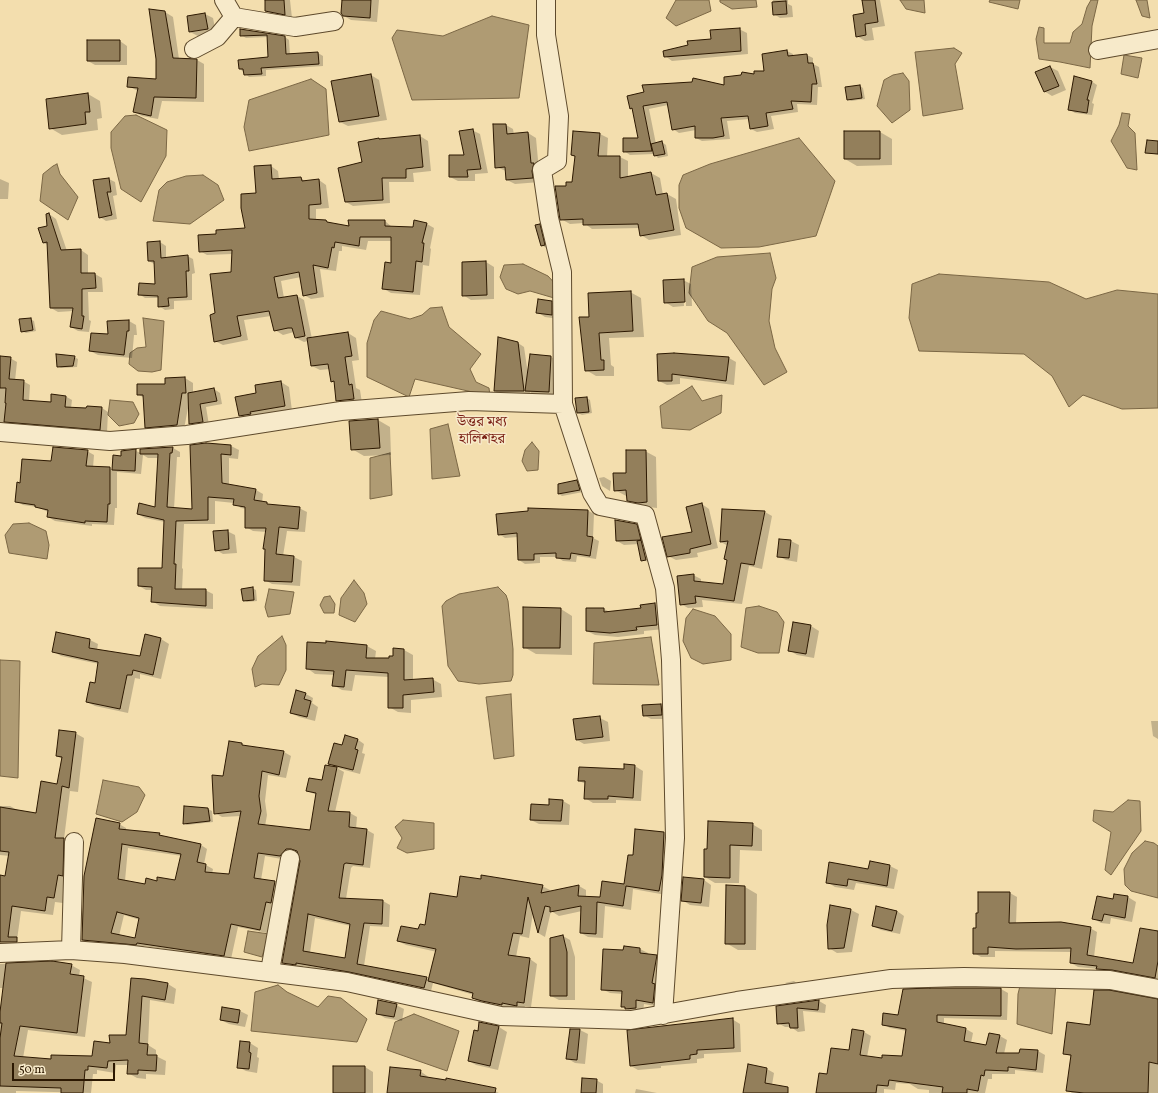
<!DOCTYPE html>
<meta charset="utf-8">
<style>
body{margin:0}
#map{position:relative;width:1158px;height:1093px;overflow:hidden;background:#f3deae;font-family:Vollkorn,serif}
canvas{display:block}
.scale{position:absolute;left:12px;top:1063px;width:103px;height:18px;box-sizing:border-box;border:2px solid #2c1801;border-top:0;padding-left:5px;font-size:12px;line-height:14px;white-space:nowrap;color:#2c1801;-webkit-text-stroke:3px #f7eaca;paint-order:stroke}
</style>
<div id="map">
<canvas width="1158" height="1093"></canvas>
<div class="scale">50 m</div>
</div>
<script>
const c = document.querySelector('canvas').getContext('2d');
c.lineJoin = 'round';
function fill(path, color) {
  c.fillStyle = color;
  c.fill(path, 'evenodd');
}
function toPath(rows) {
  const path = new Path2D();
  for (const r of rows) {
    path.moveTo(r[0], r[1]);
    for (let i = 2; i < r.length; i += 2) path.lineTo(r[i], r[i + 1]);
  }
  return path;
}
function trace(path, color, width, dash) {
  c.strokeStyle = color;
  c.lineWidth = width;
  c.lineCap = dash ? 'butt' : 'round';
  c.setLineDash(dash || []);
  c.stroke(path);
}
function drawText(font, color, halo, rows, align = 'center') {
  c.font = font + ' Vollkorn,"Noto Serif Bengali",serif';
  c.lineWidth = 3;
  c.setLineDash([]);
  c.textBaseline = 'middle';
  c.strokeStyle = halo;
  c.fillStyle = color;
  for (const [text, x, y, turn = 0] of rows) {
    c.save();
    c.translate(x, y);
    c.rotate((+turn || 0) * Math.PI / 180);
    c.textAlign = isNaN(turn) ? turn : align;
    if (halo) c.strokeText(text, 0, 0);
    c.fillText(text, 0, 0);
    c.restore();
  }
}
const water = toPath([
 [676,0,709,0,711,11,676,26,666,18,676,0],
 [720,0,756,0,757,7,732,9,720,2,720,0],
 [900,0,924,0,925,13,906,9,900,0],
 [990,0,1020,0,1018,9,989,2,990,0],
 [1091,0,1098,0,1092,26,1090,68,1060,62,1039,59,1036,39,1039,27,1044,28,1044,43,1070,43,1073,32,1082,24,1087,7,1091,0],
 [1136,0,1147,0,1150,18,1142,16,1136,0],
 [492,16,529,25,519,98,412,100,392,38,397,30,443,36,492,16],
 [954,48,962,53,955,64,963,109,923,116,915,52,954,48],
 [1124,55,1142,58,1138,78,1121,74,1124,55],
 [903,73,909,81,910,110,892,123,877,106,884,80,893,75,903,73],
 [311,79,326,89,329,135,249,151,244,127,249,100,311,79],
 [1122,113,1130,114,1128,126,1135,133,1137,170,1127,168,1111,141,1119,125,1122,113],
 [136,115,167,130,166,156,141,202,121,189,111,148,111,132,125,116,136,115],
 [799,138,835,181,816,236,759,247,721,248,686,228,679,208,679,185,683,175,710,164,799,138],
 [57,164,60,174,78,197,68,220,40,201,43,174,53,166,57,164],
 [203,175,218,185,224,200,190,224,153,221,159,190,167,182,186,176,203,175],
 [770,253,776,278,772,289,769,321,775,348,787,372,764,385,727,333,708,321,689,293,692,267,717,257,770,253],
 [523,264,548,276,559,288,561,300,530,291,518,294,506,289,500,277,504,265,523,264],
 [939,274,1049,282,1086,299,1117,290,1158,294,1158,408,1122,409,1083,395,1069,407,1052,376,1024,354,919,351,909,318,912,284,939,274],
 [442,307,449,327,481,354,470,369,476,382,489,388,490,396,415,379,409,397,367,377,367,343,374,320,381,311,410,319,422,315,430,308,442,307],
 [143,318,164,321,161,370,152,372,138,371,129,364,130,353,137,348,146,347,143,318],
 [692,386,702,401,722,395,721,413,690,430,662,428,660,406,692,386],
 [110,400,133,402,139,414,134,423,119,426,108,415,110,400],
 [448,424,460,476,432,479,430,429,448,424],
 [532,442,539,451,538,470,527,471,522,461,525,450,532,442],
 [390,453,392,495,370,499,370,458,390,453],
 [29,523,46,531,49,545,47,559,9,553,5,535,13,524,29,523],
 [354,580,364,593,367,604,355,622,339,615,341,598,354,580],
 [498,587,506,595,508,601,513,649,513,675,511,681,479,684,458,681,448,666,442,606,446,601,459,594,498,587],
 [269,589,294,592,290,614,268,617,265,607,269,589],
 [330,596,335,604,334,613,324,613,320,605,324,597,330,596],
 [759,606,777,612,784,622,779,653,758,653,741,647,746,608,759,606],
 [693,609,715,616,731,634,731,660,703,664,691,658,683,641,686,618,693,609],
 [282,636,286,645,286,670,279,685,262,684,255,687,252,669,258,656,282,636],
 [651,637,659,685,593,684,594,643,651,637],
 [0,660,20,661,18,778,0,776,0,660],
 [511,694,514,756,494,759,486,697,511,694],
 [103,780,139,787,145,795,137,812,122,822,96,814,103,780],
 [1128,800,1140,801,1141,831,1111,875,1105,870,1111,832,1093,821,1094,810,1113,812,1128,800],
 [403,820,434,823,434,849,407,853,397,848,402,838,395,827,403,820],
 [1145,841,1154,843,1158,846,1158,898,1131,891,1125,885,1124,869,1132,853,1145,841],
 [248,931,269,934,262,957,244,952,248,931],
 [1021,982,1056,983,1052,1034,1017,1024,1018,994,1021,982],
 [278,985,287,992,318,1007,328,996,341,998,367,1019,357,1042,251,1031,255,992,278,985],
 [414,1014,459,1031,447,1071,387,1050,395,1022,414,1014]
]);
const shadow = toPath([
 [266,0,290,0,292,18,273,15,266,11],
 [343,0,379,0,377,22,351,20,344,16],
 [773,0,788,0,788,4,792,6,793,17,780,18,774,14],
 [863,0,880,0,885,26,872,28,874,40,865,41,857,36,865,14],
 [165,12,173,17,179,59,197,60,204,64,204,102,162,101,158,119,142,116,134,112,138,91,128,86,157,80],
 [205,14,213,18,216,33,198,36,190,32,188,17],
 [739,29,747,33,748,54,672,61,665,56],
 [241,30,285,37,289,40,290,55,318,53,323,56,323,66,266,70,266,76,249,77,240,69,269,58,268,37,246,38,241,35],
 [120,41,127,46,127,65,95,65,88,61],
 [787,51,793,54,793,57,807,55,813,58,813,64,819,67,822,87,818,87,817,105,797,104,798,112,771,116,774,129,757,132,751,129,749,119,727,121,730,139,702,141,696,138,696,130,679,133,673,129,668,105,649,109,656,144,662,142,666,145,668,156,658,158,654,154,630,155,624,151,639,139,633,110,631,108,725,86,765,72],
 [1050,67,1058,71,1066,90,1052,96,1044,91],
 [371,75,379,80,387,120,348,126,340,122,332,82],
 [1091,81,1097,85,1092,103,1094,104,1092,115,1075,113,1069,109],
 [860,86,863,88,865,99,851,101,848,99],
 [88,94,100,101,102,118,97,119,98,130,62,135,50,128],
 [506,125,513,129,514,135,528,133,536,138,540,182,515,184,507,180,506,171,496,167],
 [472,130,480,134,488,173,475,174,475,181,458,181,450,177,466,156],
 [880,132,892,139,892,165,857,166,845,159],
 [600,134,608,138,607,157,620,157,628,161,628,178,651,173,660,178,663,195,667,194,676,199,681,235,649,240,641,235,640,228,592,229,584,223,570,224,561,219,567,187,573,183,575,157,572,155],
 [420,136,428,141,431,171,413,173,414,182,389,182,390,203,353,206,346,202,363,163,379,139],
 [1158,142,1158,155,1146,152],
 [271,166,278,171,279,179,301,178,306,182,319,180,326,185,329,208,316,209,316,221,326,221,332,224,350,227,385,221,392,227,413,228,415,221,427,224,434,228,430,248,431,249,429,266,423,265,420,295,391,293,384,289,392,264,392,241,368,241,366,250,342,246,342,251,339,251,336,271,320,269,324,297,311,299,304,295,301,277,281,281,284,298,297,296,304,300,312,339,348,333,356,338,359,360,352,361,356,388,360,390,362,403,345,405,337,400,335,383,332,381,330,369,320,370,312,366,308,341,304,342,296,338,294,332,283,335,275,330,271,316,244,320,248,340,223,345,215,341,216,314,232,273,232,254,207,255,200,251,218,234,247,229,257,194],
 [0,179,9,183,8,199,0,199],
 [109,179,115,182,117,195,113,196,117,219,106,221,100,217,94,181],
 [49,214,56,219,67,251,81,250,88,255,88,274,95,274,102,278,103,292,88,292,89,320,91,321,89,332,78,331,71,327,73,311,58,312,51,308,48,245,44,243],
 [539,225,547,229,549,250,542,245],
 [160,242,166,246,166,258,187,256,193,259,195,273,192,274,192,300,174,301,174,309,165,310,159,306,159,298,145,298,139,294,156,285,154,264,149,261],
 [486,262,494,267,494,299,471,300,463,295],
 [683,280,691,284,692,306,686,306,685,283,683,283,684,306,673,307,665,302],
 [630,292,641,298,644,337,609,338,611,365,614,367,614,376,596,376,586,370,590,318],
 [551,302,559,306,559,319,545,317,537,312],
 [30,319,34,321,36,331,26,333,22,331],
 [129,321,136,325,137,335,134,335,132,358,98,355,90,351],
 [518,343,524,347,528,374,531,355,551,357,559,361,556,396,534,395,530,392,530,394,501,395,495,391],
 [705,355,729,358,736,362,734,385,680,378,680,384,667,385,659,381],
 [0,357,10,358,17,362,15,381,23,381,30,385,29,401,52,403,65,396,72,400,71,408,102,408,108,412,107,433,0,427],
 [74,357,78,359,77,367,61,368,58,366],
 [185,378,193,383,193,393,214,389,220,393,222,404,206,407,209,425,197,427,190,423,189,403,184,429,154,432,146,427,144,398,138,394,166,385,166,379],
 [281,382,289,387,292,411,247,420,240,416,257,394],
 [587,398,590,400,592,413,582,415,578,413],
 [378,420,390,427,391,455,364,456,352,449],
 [206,444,231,446,239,450,238,459,229,458,229,485,256,490,263,494,262,503,271,506,299,508,307,512,305,532,287,531,283,556,294,557,302,561,300,586,272,584,265,580,266,550,264,549,267,532,253,531,246,527,246,509,241,508,234,503,215,501,215,524,184,524,182,568,183,569,182,590,205,590,213,594,213,609,160,606,152,601,152,590,146,590,139,586,163,570,165,522,145,518,138,514,156,508,159,458,148,458,143,455,141,474,117,472,117,508,115,508,114,525,92,524,92,526,55,521,48,517,48,512,37,507,23,505,16,501,21,484,52,462,87,451,94,455,93,468,110,468,113,470,113,457,122,457,122,452,136,451,141,453,141,450,173,448,180,452,180,457,177,457,174,509,193,510],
 [645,451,656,457,657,508,639,506,628,500,628,497,615,490],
 [604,477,611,481,610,491,602,486,599,478],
 [577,482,580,484,583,492,562,496,559,494],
 [702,504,709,509,718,548,697,553,698,557,676,560,668,556,693,533],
 [587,510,594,514,593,538,599,541,596,559,577,556,576,562,563,561,557,557,540,557,540,563,525,564,519,560,518,537,505,538,499,534],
 [723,510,765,512,772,516,762,569,749,566,742,604,702,600,703,607,688,608,681,604,693,575,701,579,701,583,723,585,728,560,728,546,721,542],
 [636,525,644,530,649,562,642,560,639,544,624,545,617,541],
 [227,531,235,535,237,553,223,554,216,550],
 [780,540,791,541,799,545,797,562,786,560,778,556],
 [252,588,256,590,257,601,247,602,244,600],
 [655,604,662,609,664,629,644,631,644,634,618,637,595,635,587,631,587,609,604,609,610,612,642,609],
 [561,609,572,616,572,655,536,654,524,647],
 [794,623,811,626,819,631,814,658,797,655,789,650],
 [57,633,90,640,98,644,97,650,141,657,145,636,161,639,169,644,161,679,140,674,140,679,135,678,128,713,95,706,87,702,96,685,99,664,61,656,53,651],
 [327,642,367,646,376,651,375,659,390,659,394,657,394,649,404,650,413,655,413,680,432,679,441,684,442,697,411,700,411,713,398,712,389,707,389,677,355,675,352,691,342,690,333,685,335,675,315,674,307,668],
 [306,694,313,698,312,703,318,707,315,721,299,717,291,713],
 [661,705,669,710,669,719,651,719,644,715,643,706],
 [600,718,608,722,610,741,584,744,577,740],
 [1151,721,1158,721,1158,739,1153,736],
 [75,733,84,738,78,792,70,791,64,839,73,844,63,903,55,902,53,915,21,911,17,940,0,938,0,876,6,877,10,856,0,855,0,806,10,806,19,811,37,814,58,785,62,759,57,756],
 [357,739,364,744,362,753,365,754,360,774,337,768,344,772,335,812,350,813,357,817,356,829,367,830,374,834,370,868,353,866,351,868,346,899,383,901,390,905,389,927,370,926,364,966,429,979,437,952,406,945,398,941,425,926,458,898,542,886,550,890,549,892,579,886,586,890,586,898,601,898,625,885,634,856,636,830,664,833,671,837,666,895,633,889,631,910,605,906,603,938,588,937,581,933,582,911,559,916,551,911,545,937,538,933,533,913,529,938,520,936,516,957,530,959,537,964,531,1007,525,1006,524,1009,509,1007,509,1009,480,1002,473,998,474,995,433,983,431,991,357,975,303,966,303,968,290,967,283,963,301,861,298,852,293,853,287,860,265,856,261,880,275,882,282,886,273,906,267,933,238,927,231,959,144,946,143,948,90,944,83,940,119,824,126,828,126,830,159,834,164,837,201,845,207,849,204,864,213,869,212,874,230,875,241,816,222,817,215,813,223,777,242,744,245,746,284,752,291,756,286,778,268,775,265,801,267,815,265,826,311,831,317,795,307,791,323,781,337,768,329,763,343,746],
 [128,848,182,856,176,881,146,885,125,881],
 [124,915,140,920,136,939,119,936],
 [315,918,351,926,346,959,310,953],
 [625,765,635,766,643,771,641,801,616,800,616,803,593,803,585,798,586,784,579,781,624,770],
 [563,801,570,805,569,825,539,824,531,820,550,806],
 [208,809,212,811,213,822,187,825,184,823],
 [752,824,762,830,762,851,740,850,739,883,715,883,705,877,708,850],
 [890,866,898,870,894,889,856,883,854,890,835,887,827,882],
 [704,880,711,885,709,907,690,905,682,900],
 [727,886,745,887,757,894,756,950,738,950,726,943],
 [1010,893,1017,897,1016,924,1090,928,1097,932,1094,957,1134,964,1158,932,1158,980,1104,973,1098,969,1078,967,1071,963,1072,952,995,951,995,957,981,957,974,953,977,929],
 [1115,895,1128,897,1136,902,1132,922,1111,918,1110,924,1101,923,1093,918,1114,900],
 [851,910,859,914,852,952,837,953,829,948],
 [897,911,904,916,900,934,881,930,873,926],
 [563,936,570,940,575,957,575,1000,559,1000,551,996],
 [624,947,640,949,648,953,647,955,656,956,664,960,661,1007,644,1004,643,1012,633,1013,622,1006,623,994,610,993,602,989,624,951],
 [52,962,71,965,80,970,79,976,92,982,85,1037,28,1030,23,1058,52,1060,93,1057,111,1044,127,1036,131,979,168,984,176,989,174,1004,150,1000,148,1045,156,1050,156,1056,166,1061,165,1075,146,1074,146,1079,137,1078,128,1073,128,1065,116,1065,115,1073,97,1070,97,1074,93,1074,91,1093,16,1091,16,1093,0,1093,0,1020,4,988,0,988,0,964],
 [794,981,798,984,788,985,785,983],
 [1001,989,1008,993,1007,1020,944,1018,944,1024,966,1029,973,1033,971,1043,987,1046,1000,1036,1007,1040,1004,1054,1020,1054,1020,1050,1038,1051,1045,1055,1043,1073,1015,1070,1015,1074,992,1074,992,1079,988,1079,985,1093,929,1093,929,1090,918,1089,910,1084,896,1083,895,1090,884,1089,884,1093,817,1093,828,1075,850,1051,864,1032,871,1036,867,1057,883,1059,903,1057,907,1031,890,1028,883,1024,899,1016],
 [1158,1000,1158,1093,1072,1093,1068,1090,1072,1057,1064,1053,1091,1026],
 [819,1001,826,1005,825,1013,803,1011,805,1031,798,1032,791,1027,785,1027,778,1023,777,1007],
 [396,1005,404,1009,402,1021,385,1018,377,1013],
 [240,1011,248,1015,245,1027,229,1024,221,1020],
 [732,1019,740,1024,741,1052,704,1054,704,1058,697,1059,697,1063,661,1066,661,1068,638,1070,631,1066],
 [480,1023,499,1027,507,1032,498,1070,476,1065,469,1061],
 [571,1030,580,1030,588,1034,585,1064,575,1063,568,1059],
 [241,1042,250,1043,258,1048,257,1057,259,1058,257,1073,246,1071,238,1067],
 [365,1067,373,1072,373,1093,334,1093],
 [767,1069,774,1073,772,1085,785,1093,744,1093],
 [420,1071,430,1078,489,1088,499,1093,388,1093],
 [596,1080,603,1084,603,1093,582,1093],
 [636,1089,657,1093,635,1093]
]);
const building = toPath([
 [265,0,284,0,285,15,265,11,265,0],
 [342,0,371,0,370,18,343,16,341,13,342,0],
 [862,0,875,0,878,22,865,24,866,35,856,37,853,15,864,13,862,0],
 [786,1,787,14,773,15,772,2,786,1],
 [149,9,165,11,173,58,197,59,196,98,154,97,151,116,133,112,138,88,127,87,128,77,156,79,156,59,149,9],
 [205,13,208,29,189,32,187,16,205,13],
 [740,28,741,51,664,57,663,51,688,45,687,41,711,39,710,30,740,28],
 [240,29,285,36,286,54,318,52,319,64,261,68,262,74,244,75,243,69,239,69,238,60,268,57,267,35,240,36,240,29],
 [87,40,120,40,120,61,87,61,87,40],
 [787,50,788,56,807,54,808,63,813,63,817,84,812,84,811,102,791,101,793,109,766,113,768,126,750,129,748,116,721,118,724,136,713,138,695,138,695,126,672,130,667,102,643,106,652,151,623,152,623,138,638,138,632,108,630,109,627,96,644,92,642,85,692,82,693,78,724,85,724,77,741,75,742,72,754,74,754,71,764,71,762,54,787,50],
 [1050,66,1059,86,1044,92,1035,72,1050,66],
 [371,74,379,116,339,122,331,81,371,74],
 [1074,76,1092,81,1087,100,1089,100,1087,113,1068,110,1074,76],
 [860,85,862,98,847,100,845,87,860,85],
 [88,93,90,112,85,112,86,124,49,129,46,99,88,93],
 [493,124,506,124,507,134,528,132,531,163,534,163,532,171,533,178,506,180,505,167,495,168,493,124],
 [473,129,481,169,467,170,468,177,449,177,449,155,464,155,459,131,473,129],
 [573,131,600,133,598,156,620,156,620,178,651,172,656,195,667,193,674,230,640,236,638,224,583,225,583,219,560,220,555,186,566,186,566,182,572,182,575,156,571,155,573,131],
 [844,131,880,131,880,159,844,159,844,131],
 [420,135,423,167,406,169,406,178,382,178,383,200,345,202,338,168,362,162,358,142,379,138,379,139,420,135],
 [1147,140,1158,141,1158,154,1145,153,1147,140],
 [662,141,665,154,654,156,651,144,662,141],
 [271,165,272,179,301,177,302,181,319,179,321,204,309,205,309,219,326,220,327,222,349,226,348,220,385,220,385,226,413,227,414,220,427,223,422,243,424,243,422,262,416,261,413,292,382,289,385,262,391,263,391,237,360,237,359,246,335,242,334,248,332,247,328,268,313,265,317,293,303,296,299,272,274,277,278,298,297,295,305,336,295,338,292,328,288,328,274,331,269,311,237,316,241,336,214,342,210,315,215,313,210,274,231,272,232,250,199,252,198,235,216,234,216,230,245,228,241,208,241,194,256,193,254,166,271,165],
 [109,178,111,192,107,192,112,215,99,218,93,180,109,178],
 [49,213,61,250,81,249,81,273,95,273,96,288,82,289,82,316,84,316,82,329,70,327,73,308,50,308,47,242,43,243,38,228,47,226,46,214,49,213],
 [540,224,545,245,541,246,535,225,540,224],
 [160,241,161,258,188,255,189,271,186,271,187,297,168,298,169,306,158,307,158,296,138,295,139,283,155,284,154,261,148,261,147,242,160,241],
 [486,261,487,295,462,296,462,262,486,261],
 [684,279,685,302,664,303,663,280,684,279],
 [631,291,633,331,599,333,601,360,604,360,604,370,585,371,579,317,589,317,588,293,631,291],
 [538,299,552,301,552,315,536,313,538,299],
 [31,318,33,330,21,332,19,319,31,318],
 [129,320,129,331,127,331,124,355,89,351,91,333,108,334,107,321,129,320],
 [348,332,352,356,345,357,349,385,352,384,354,399,336,401,334,381,331,382,328,364,311,366,307,338,348,332],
 [498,337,518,342,524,391,494,391,498,337],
 [674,353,729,357,726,381,672,374,672,381,658,381,657,354,674,353],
 [56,354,75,356,73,366,57,367,56,354],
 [530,354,551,356,549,392,525,391,530,354],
 [0,356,11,357,9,379,24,380,23,400,51,402,51,394,66,396,65,407,86,408,87,406,102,407,100,430,4,422,6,403,5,403,6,388,0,388,0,356],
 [185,377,186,393,182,393,177,425,145,428,143,395,137,395,137,384,165,384,165,378,185,377],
 [281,381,285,406,250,412,251,414,239,416,235,397,256,393,255,385,281,381],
 [214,388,217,401,200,404,203,422,189,424,188,393,214,388],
 [587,397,589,412,577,413,575,398,587,397],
 [378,419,380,448,351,450,349,421,378,419],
 [206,443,231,445,231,455,221,454,222,483,256,489,254,500,267,502,267,504,300,507,298,529,279,527,276,554,294,556,292,582,264,581,265,549,263,549,266,528,245,528,245,507,233,505,234,499,208,497,208,520,176,521,174,564,176,564,175,589,206,589,206,606,151,602,152,587,138,586,138,568,162,568,164,520,137,514,139,503,155,507,158,454,140,454,140,449,173,447,172,453,170,453,167,507,192,509,190,445,206,443],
 [53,447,88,450,86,466,110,467,110,504,108,504,107,522,85,521,85,523,47,517,48,510,35,507,35,505,15,502,17,482,20,483,22,459,51,461,53,447],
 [136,449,135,471,112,470,113,455,121,456,121,451,136,449],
 [626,450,646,450,647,502,638,503,627,501,626,490,614,491,613,473,626,473,626,450],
 [577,480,580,490,558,494,558,484,577,480],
 [702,503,711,544,690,549,690,553,667,557,662,537,692,532,686,507,702,503],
 [528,508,588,510,587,536,593,537,590,556,571,553,570,559,556,558,556,553,534,554,534,560,518,560,517,533,498,535,496,514,528,511,528,508],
 [722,509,765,511,754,565,741,563,734,601,695,596,696,603,680,605,677,576,694,574,694,581,723,584,727,560,724,559,728,541,720,542,722,509],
 [615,520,637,524,641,540,616,541,615,520],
 [228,530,229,549,215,551,213,531,228,530],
 [779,539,791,540,789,558,777,557,779,539],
 [641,540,646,560,641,561,637,541,641,540],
 [253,587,254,600,243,601,241,589,253,587],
 [655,603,657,625,636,627,637,630,610,633,586,631,586,608,604,608,604,612,641,608,640,605,655,603],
 [523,607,561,608,560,648,523,648,523,607],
 [793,622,811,625,806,654,788,651,793,622],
 [56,632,90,639,89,648,140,656,145,634,161,638,153,675,133,670,132,675,127,675,120,709,86,702,90,682,95,683,98,662,52,652,56,632],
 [326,641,367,645,366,658,389,658,389,656,393,656,393,648,404,649,404,680,433,678,434,692,403,695,403,708,388,708,388,673,346,670,344,687,332,686,334,671,306,669,307,642,326,643,326,641],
 [296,690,306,693,304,699,311,701,307,717,290,713,296,690],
 [661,704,662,715,643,716,642,705,661,704],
 [600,716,603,737,576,740,573,719,600,716],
 [59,730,76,732,69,788,62,786,55,838,64,838,63,876,58,875,54,898,47,897,45,911,12,906,8,937,17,937,17,942,0,942,0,875,5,876,9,852,0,851,0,807,36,813,41,781,57,784,62,757,56,756,59,730],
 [345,735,358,739,355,749,358,750,353,770,328,764,334,743,342,745,345,735],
 [229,741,242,743,242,745,284,751,279,775,262,771,259,796,261,811,258,824,310,830,316,793,306,791,309,778,322,780,325,765,337,767,328,811,350,812,349,827,367,829,363,865,346,863,344,864,339,898,383,900,382,924,364,923,357,964,427,977,424,988,349,972,296,963,296,965,282,963,300,861,297,851,291,849,286,849,280,856,258,853,254,878,275,881,271,903,266,902,260,930,231,924,224,956,137,943,136,945,82,940,84,876,96,818,120,823,119,829,160,833,159,835,201,844,197,862,206,864,205,872,229,874,241,811,214,814,212,775,223,776,229,741],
 [122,844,181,854,175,880,157,877,157,881,146,878,145,884,118,879,122,844],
 [117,912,139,918,135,938,111,933,117,912],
 [308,914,350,924,345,958,303,951,308,914],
 [624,764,635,765,633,798,608,796,608,799,584,799,585,781,578,781,579,767,624,769,624,764],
 [549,799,563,800,561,821,530,820,531,804,549,805,549,799],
 [184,806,208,808,210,821,183,824,184,806],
 [708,821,753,823,752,846,730,845,730,878,704,877,704,849,707,849,708,821],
 [635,829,664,832,662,875,659,891,626,886,623,906,597,902,596,934,580,933,581,906,550,912,550,907,545,906,538,933,528,897,522,934,513,933,508,955,530,958,524,1003,517,1002,517,1006,502,1003,502,1005,482,1001,472,998,473,993,428,981,436,949,397,941,401,926,418,929,420,924,425,925,430,893,457,897,460,876,481,879,481,875,543,885,541,893,579,885,578,896,600,897,602,881,624,884,628,855,633,855,635,829],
 [870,861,890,865,887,886,848,879,847,886,826,883,829,862,868,869,870,861],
 [683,877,704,879,701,903,681,901,683,877],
 [726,885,745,886,745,944,725,944,726,885],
 [978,892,1010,892,1009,923,1061,922,1091,927,1087,955,1133,963,1140,928,1158,931,1158,961,1155,978,1112,970,1096,969,1097,966,1070,963,1071,948,1016,949,988,947,988,954,973,954,973,928,976,928,976,913,978,913,978,892],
 [1114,894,1128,896,1125,918,1104,914,1102,921,1092,919,1097,896,1113,899,1114,894],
 [830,905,851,909,844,948,828,949,827,925,830,905],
 [876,906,897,911,892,931,872,926,876,906],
 [563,935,567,952,567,996,550,996,550,938,563,935],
 [624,946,640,948,640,953,657,955,652,983,655,984,653,1003,636,1000,636,1008,625,1009,625,1007,621,1007,622,991,601,990,603,949,623,950,624,946],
 [52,961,72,964,70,974,84,976,77,1033,20,1026,14,1056,51,1059,51,1055,92,1056,94,1041,110,1043,109,1035,126,1035,131,978,145,979,168,983,165,1000,142,996,139,1043,148,1044,147,1055,157,1055,156,1071,138,1070,138,1074,127,1074,128,1060,108,1061,107,1068,88,1066,88,1070,85,1070,83,1093,61,1093,61,1088,0,1086,0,1038,2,1023,0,1023,0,1012,6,963,52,961],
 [930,988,1001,988,1001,1016,937,1015,937,1022,966,1028,964,1041,986,1045,989,1033,1000,1035,996,1053,1019,1053,1020,1049,1038,1050,1036,1070,1008,1067,1008,1071,985,1070,984,1076,981,1075,978,1091,967,1089,967,1093,942,1093,943,1087,889,1080,888,1086,877,1085,876,1093,816,1093,819,1073,827,1074,831,1048,849,1050,852,1029,864,1031,860,1055,882,1058,882,1055,902,1056,906,1029,882,1025,883,1013,898,1015,903,989,930,988],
 [1094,990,1109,990,1158,999,1158,1064,1149,1062,1148,1093,1084,1093,1066,1091,1071,1055,1063,1054,1067,1022,1090,1025,1094,990],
 [378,1000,397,1004,394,1017,376,1014,378,1000],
 [819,1000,818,1010,797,1008,798,1028,790,1028,789,1023,777,1024,776,1006,819,1000],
 [222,1007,240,1010,238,1023,220,1020,222,1007],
 [733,1018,734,1048,697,1050,697,1054,690,1055,690,1059,630,1066,627,1030,733,1018],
 [479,1022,499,1026,490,1066,468,1061,474,1030,478,1031,479,1022],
 [570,1029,580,1029,577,1060,566,1059,570,1029],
 [240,1041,250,1042,249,1052,251,1053,249,1069,237,1068,240,1041],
 [748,1064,767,1068,765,1083,788,1087,788,1093,743,1093,748,1064],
 [333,1066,365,1066,365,1093,333,1093,333,1066],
 [390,1067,421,1070,420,1076,446,1080,446,1078,496,1088,495,1093,387,1093,390,1067],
 [582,1078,597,1079,596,1093,581,1093,582,1078]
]);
const minor = toPath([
 [224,0,234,17,295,27,334,21],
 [546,0,546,35,559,116,557,161,542,170,549,218,562,272,563,404,592,493,600,506,645,515,665,588,671,660,675,838,663,1015],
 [194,49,217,37,234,17],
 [1098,50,1158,39],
 [0,432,110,441,187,435,341,411,469,401,563,404],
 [71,950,74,842],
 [0,953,71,950,125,954,347,982,501,1016,631,1020,737,1001,891,979,964,977,1110,980,1158,989],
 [270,971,290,859]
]);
const neighbourhoodNames = [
 ["উত্তর মধ্য",482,423],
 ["হালিশহর",482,440]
];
fill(water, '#af9b73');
trace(water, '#7b6745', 1);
fill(shadow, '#0003');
fill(building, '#937f5b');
trace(building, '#2c1801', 1);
trace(minor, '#5e4a2c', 20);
trace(minor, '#f7eaca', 18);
drawText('15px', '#7a1f14', '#f7eaca', neighbourhoodNames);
</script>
